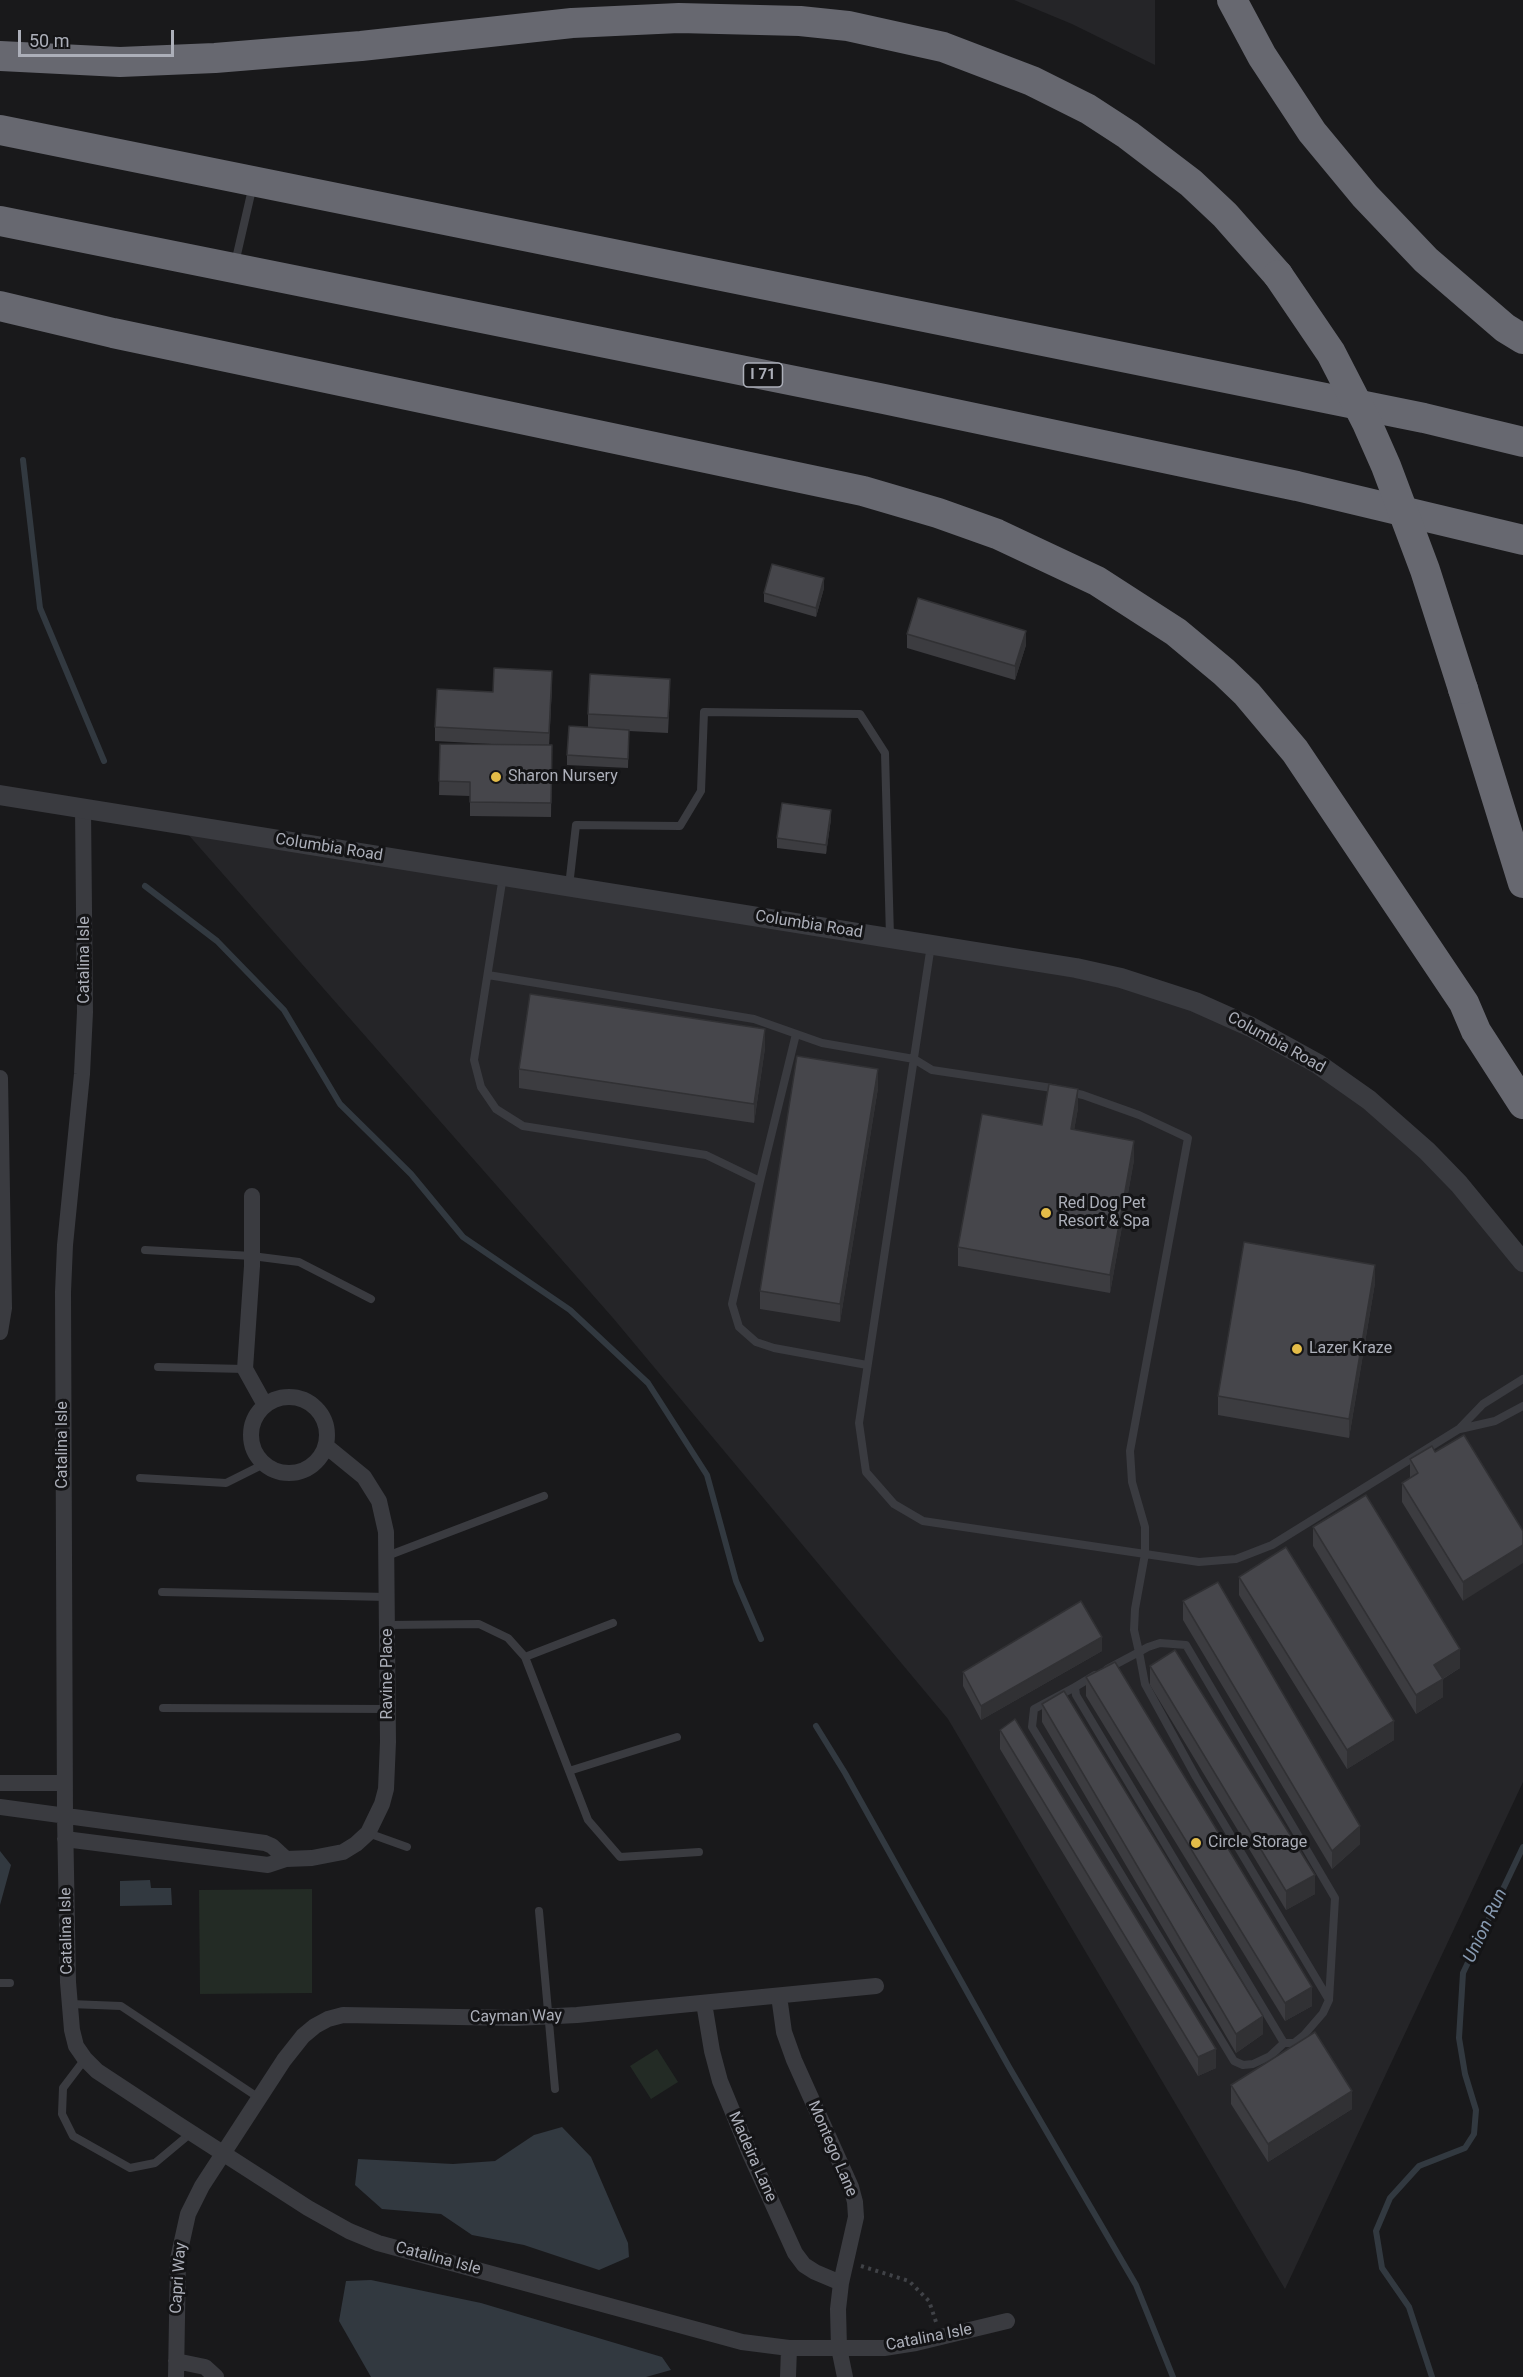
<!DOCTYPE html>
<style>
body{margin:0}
#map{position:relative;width:1523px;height:2377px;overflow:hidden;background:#19191b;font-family:Roboto,sans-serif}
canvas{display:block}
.scale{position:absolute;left:18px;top:30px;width:156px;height:27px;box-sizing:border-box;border:3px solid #acafb9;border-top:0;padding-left:8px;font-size:18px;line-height:21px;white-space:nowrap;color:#acafb9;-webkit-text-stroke:4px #141416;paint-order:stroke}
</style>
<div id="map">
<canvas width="1523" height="2377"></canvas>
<div class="scale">50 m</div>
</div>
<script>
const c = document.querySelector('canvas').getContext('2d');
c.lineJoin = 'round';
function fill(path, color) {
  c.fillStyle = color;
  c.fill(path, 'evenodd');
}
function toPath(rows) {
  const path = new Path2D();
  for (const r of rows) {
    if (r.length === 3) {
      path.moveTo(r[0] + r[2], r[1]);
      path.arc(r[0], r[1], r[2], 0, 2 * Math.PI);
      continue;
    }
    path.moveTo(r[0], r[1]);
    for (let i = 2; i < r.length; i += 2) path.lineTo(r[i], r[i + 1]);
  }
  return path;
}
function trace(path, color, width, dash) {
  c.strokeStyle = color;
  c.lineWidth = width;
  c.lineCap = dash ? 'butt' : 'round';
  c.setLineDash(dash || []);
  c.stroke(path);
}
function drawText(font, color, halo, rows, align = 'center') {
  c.font = font + ' Roboto,sans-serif';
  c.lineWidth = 6;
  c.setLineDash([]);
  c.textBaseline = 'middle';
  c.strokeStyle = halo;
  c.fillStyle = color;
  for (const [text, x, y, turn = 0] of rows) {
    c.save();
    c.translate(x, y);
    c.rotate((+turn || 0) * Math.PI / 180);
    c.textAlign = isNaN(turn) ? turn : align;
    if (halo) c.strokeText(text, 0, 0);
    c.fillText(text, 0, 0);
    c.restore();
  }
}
const built = toPath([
 [1014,0,1155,0,1155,65,1072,24],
 [179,824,1076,968,1195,1002,1369,1100,1523,1262,1523,1782,1285,2289,948,1719,613,1318]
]);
const green = toPath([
 [312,1889,312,1993,200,1994,199,1890],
 [657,2049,678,2082,651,2099,630,2066]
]);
const water = toPath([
 [0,1851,11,1865,0,1905],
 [150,1880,151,1888,171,1888,172,1905,120,1906,120,1881],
 [562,2127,591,2157,628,2243,629,2257,599,2270,524,2245,472,2235,441,2214,382,2209,355,2185,358,2159,453,2164,495,2161,534,2135],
 [371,2280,481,2303,662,2357,671,2370,646,2377,371,2377,339,2321,346,2281]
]);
const stream = toPath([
 [23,460,40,608,104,761],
 [145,886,217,941,284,1010,340,1104,411,1174,463,1237,570,1310,648,1383,707,1475,736,1581,761,1639],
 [816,1726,845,1773,1009,2067,1136,2285,1173,2377],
 [1432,2377,1409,2307,1382,2268,1376,2231,1390,2198,1419,2166,1465,2148,1474,2134,1476,2110,1465,2074,1459,2038,1463,1973,1523,1847]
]);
const path = toPath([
 [861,2266,909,2281,929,2301,936,2322]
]);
const service = toPath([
 [235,263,253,185],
 [503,876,474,1060,481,1087,496,1109,523,1126,706,1155,760,1181,732,1304,739,1327,756,1342,774,1348,867,1365],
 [569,886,576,825,680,826,701,791,704,712,860,714,885,753,890,937],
 [931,945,859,1423,866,1472,894,1504,923,1521,1199,1562,1236,1559,1272,1545,1459,1429,1483,1404,1523,1379],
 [488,975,754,1019,822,1043,914,1059,932,1070,1052,1088,1083,1095,1139,1115,1188,1138,1130,1451,1132,1482,1145,1527,1145,1554,1135,1609,1134,1630,1139,1652,1145,1684,1196,1777,1329,2000,1335,1898,1186,1645,1160,1643,1148,1647,1139,1652,1107,1669],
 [760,1181,796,1034],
 [145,1250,252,1256,299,1262,371,1299],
 [158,1367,245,1369],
 [1460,1429,1495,1421,1523,1406],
 [140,1478,226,1483,264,1464],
 [387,1556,544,1496],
 [162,1592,387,1597],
 [388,1625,479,1624,508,1638,525,1657,588,1820,620,1857,699,1852],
 [525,1657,613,1623],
 [1095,1675,1075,1687,1076,1695,1284,2043,1294,2043,1304,2035,1323,2013,1329,2000],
 [1075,1687,1034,1709,1032,1727,1234,2061,1243,2065,1253,2064,1270,2056,1284,2043],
 [163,1708,388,1709],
 [569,1771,677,1737],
 [368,1833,407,1847],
 [539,1911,555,2089],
 [0,1983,10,1983],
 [70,2004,121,2006,259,2098],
 [85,2059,63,2088,62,2114,73,2136,130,2168,155,2163,191,2133]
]);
const minor = toPath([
 [83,808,85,1012,82,1074,65,1245,63,1292,65,1816,68,1982,72,2030,76,2046,85,2059,97,2071,176,2123,308,2208,349,2231,378,2243,742,2342,789,2348,884,2348,916,2343,1007,2321],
 [0,1078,4,1308,0,1332],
 [252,1196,252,1266,245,1369,265,1405],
 [289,1435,38],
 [0,1783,64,1783],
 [0,1807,265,1843,272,1846,286,1859],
 [65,1839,268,1865,286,1859,312,1858,343,1852,356,1844,368,1833,382,1804,386,1789,388,1742,386,1532,379,1501,364,1477,326,1446],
 [779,1996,784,2032,794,2060,851,2187,855,2202,856,2217,841,2283,838,2309,839,2348,845,2377],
 [704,2003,712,2051,720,2081,750,2154,795,2253,804,2265,815,2272,841,2283],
 [176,2361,205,2367,216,2377],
 [176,2377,178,2259,188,2214,202,2186,284,2060,303,2036,315,2026,328,2019,343,2015,515,2018,577,2015,876,1986],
 [788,2377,789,2348]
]);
const tertiary = toPath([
 [0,795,1076,968,1121,978,1195,1002,1251,1027,1318,1064,1369,1100,1427,1151,1459,1184,1523,1262]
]);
const motorway = toPath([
 [1232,0,1262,56,1312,132,1365,196,1426,260,1505,328,1523,339],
 [0,56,120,62,215,58,361,46,572,23,679,18,800,21,848,26,943,47,1032,81,1088,109,1128,135,1191,183,1225,215,1278,275],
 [0,130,1424,418,1523,442],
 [0,221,884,399,1297,486,1523,540],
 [0,306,113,333,863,491,938,513,997,534,1097,581,1176,632,1224,672,1247,694,1295,751,1464,1003,1476,1031,1523,1104],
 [1463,689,1523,883]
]);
const motorwayBridge = toPath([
 [1278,275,1331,353,1367,423,1386,466,1425,570,1463,689]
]);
const wall = toPath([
 [824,588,816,617,764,602,764,593],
 [907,634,1026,645,1015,680,907,648],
 [552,685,549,745,552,745,551,817,470,816,470,796,439,795,440,744,510,745,435,741,435,727,493,692],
 [670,693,668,733,629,731,628,768,567,765,567,755,588,727,588,714],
 [831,819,826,854,777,848,777,838],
 [765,1048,754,1123,519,1088,519,1069],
 [878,1088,840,1322,760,1309,760,1291],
 [1078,1108,1074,1130,1134,1160,1110,1293,958,1266,958,1247,1042,1125],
 [1375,1283,1349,1438,1218,1415,1218,1396],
 [1464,1435,1463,1601,1402,1502,1402,1483,1410,1478,1410,1459,1435,1452],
 [1313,1527,1460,1668,1443,1679,1443,1697,1416,1714,1313,1546],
 [1239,1577,1394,1740,1347,1769,1239,1595],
 [1183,1601,1360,1844,1332,1869,1183,1620],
 [1102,1651,981,1720,963,1686,963,1672],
 [1150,1666,1315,1894,1286,1910,1150,1685],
 [1086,1677,1312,2006,1285,2021,1086,1696],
 [1042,1704,1263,2034,1236,2053,1042,1722],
 [1000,1730,1216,2068,1198,2076,1000,1749],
 [1231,2085,1352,2109,1268,2162,1231,2104]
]);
const shadedWall = toPath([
 [824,578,824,588,816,617,816,608],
 [1026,631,1026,645,1015,680,1015,666],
 [552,671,552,685,549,747,549,733],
 [831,810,831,819,826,854,826,845],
 [765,1029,765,1048,754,1123,754,1104],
 [878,1069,878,1088,840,1322,840,1304],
 [1078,1089,1078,1108,1071,1148,1071,1129],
 [1134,1141,1134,1160,1110,1293,1110,1275],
 [1375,1265,1375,1283,1349,1438,1349,1419],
 [1523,1545,1523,1563,1463,1601,1463,1582],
 [1102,1637,1102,1651,981,1720,981,1706],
 [1460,1649,1460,1668,1434,1684,1434,1665],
 [1443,1679,1443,1697,1416,1714,1416,1695],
 [1394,1721,1394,1740,1347,1769,1347,1750],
 [1360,1826,1360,1844,1332,1869,1332,1851],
 [1315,1875,1315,1894,1286,1910,1286,1891],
 [1312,1987,1312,2006,1285,2021,1285,2003],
 [1263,2016,1263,2034,1236,2053,1236,2034],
 [1216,2049,1216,2068,1198,2076,1198,2057],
 [1352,2091,1352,2109,1268,2162,1268,2144]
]);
const building = toPath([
 [772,564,824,578,816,608,764,593,772,564],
 [918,598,1026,631,1015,666,907,634,918,598],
 [494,668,552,671,549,733,435,727,437,689,493,692,494,668],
 [590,674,670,679,668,718,588,714,590,674],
 [569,726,629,730,628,759,567,755,569,726],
 [440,744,552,745,551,803,470,802,470,782,439,781,440,744],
 [782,803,831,810,826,845,777,838,782,803],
 [530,994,765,1029,754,1104,519,1069,530,994],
 [797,1056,878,1069,840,1304,760,1291,797,1056],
 [1049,1084,1078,1089,1071,1129,1134,1141,1110,1275,958,1247,982,1114,1042,1125,1049,1084],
 [1244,1242,1375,1265,1349,1419,1218,1396,1244,1242],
 [1464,1435,1523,1531,1523,1545,1463,1582,1402,1483,1418,1473,1410,1459,1432,1446,1435,1452,1464,1435],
 [1366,1495,1460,1649,1434,1665,1443,1679,1416,1695,1313,1527,1366,1495],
 [1286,1547,1394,1721,1347,1750,1239,1577,1286,1547],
 [1218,1582,1360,1826,1332,1851,1183,1601,1218,1582],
 [1081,1601,1102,1637,981,1706,963,1672,1081,1601],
 [1175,1650,1315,1875,1286,1891,1150,1666,1175,1650],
 [1115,1662,1312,1987,1285,2003,1086,1677,1115,1662],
 [1064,1691,1263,2016,1236,2034,1042,1704,1064,1691],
 [1015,1719,1216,2049,1198,2057,1000,1730,1015,1719],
 [1315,2032,1352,2091,1268,2144,1231,2085,1315,2032]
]);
const markers = [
 [496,777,6,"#e4bc48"],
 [1046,1213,6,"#e4bc48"],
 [1297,1349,6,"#e4bc48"],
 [1196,1843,6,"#e4bc48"]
];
const shields = [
 [763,375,39]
];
const shieldNames = [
 ["I 71",763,375]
];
const poiNames = [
 ["Sharon Nursery",508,777],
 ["Red Dog Pet",1058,1204],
 ["Resort & Spa",1058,1222],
 ["Lazer Kraze",1309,1349],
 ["Circle Storage",1208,1843]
];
const streetNames = [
 ["Columbia Road",329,848,9],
 ["Columbia Road",809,925,9],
 ["Catalina Isle",85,960,-90],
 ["Columbia Road",1276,1043,29],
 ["Catalina Isle",63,1445,-90],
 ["Ravine Place",388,1674,-90],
 ["Catalina Isle",67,1931,-91],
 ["Cayman Way",516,2017,-1],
 ["Montego Lane",832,2149,67],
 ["Madeira Lane",752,2157,66],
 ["Catalina Isle",438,2259,15],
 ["Capri Way",179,2278,-86],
 ["Catalina Isle",929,2338,-11]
];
const waterNames = [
 ["Union Run",1486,1926,-65]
];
fill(built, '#252528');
fill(green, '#232b25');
fill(water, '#323940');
trace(stream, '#323940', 6);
trace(path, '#404247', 4, [3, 4.5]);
trace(service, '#3a3b40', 8);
trace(minor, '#3a3b40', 16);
trace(tertiary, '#3a3b40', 20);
trace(motorway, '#676870', 30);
trace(motorwayBridge, '#676870', 30);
fill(wall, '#3c3c40');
fill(shadedWall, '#313134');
fill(building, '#46464b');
trace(building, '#313134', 1.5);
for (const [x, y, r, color] of markers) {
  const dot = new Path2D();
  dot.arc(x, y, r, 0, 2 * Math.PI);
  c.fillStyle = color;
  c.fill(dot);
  trace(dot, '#141416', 2);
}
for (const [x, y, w] of shields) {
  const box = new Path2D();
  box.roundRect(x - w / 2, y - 12, w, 24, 4.5);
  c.fillStyle = '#141416';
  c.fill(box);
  trace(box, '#acafb9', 1.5);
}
drawText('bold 15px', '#acafb9', null, shieldNames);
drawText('16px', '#acafb9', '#141416', poiNames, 'left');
drawText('16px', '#acafb9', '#141416', streetNames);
drawText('italic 18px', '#879ab1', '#141416', waterNames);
</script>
